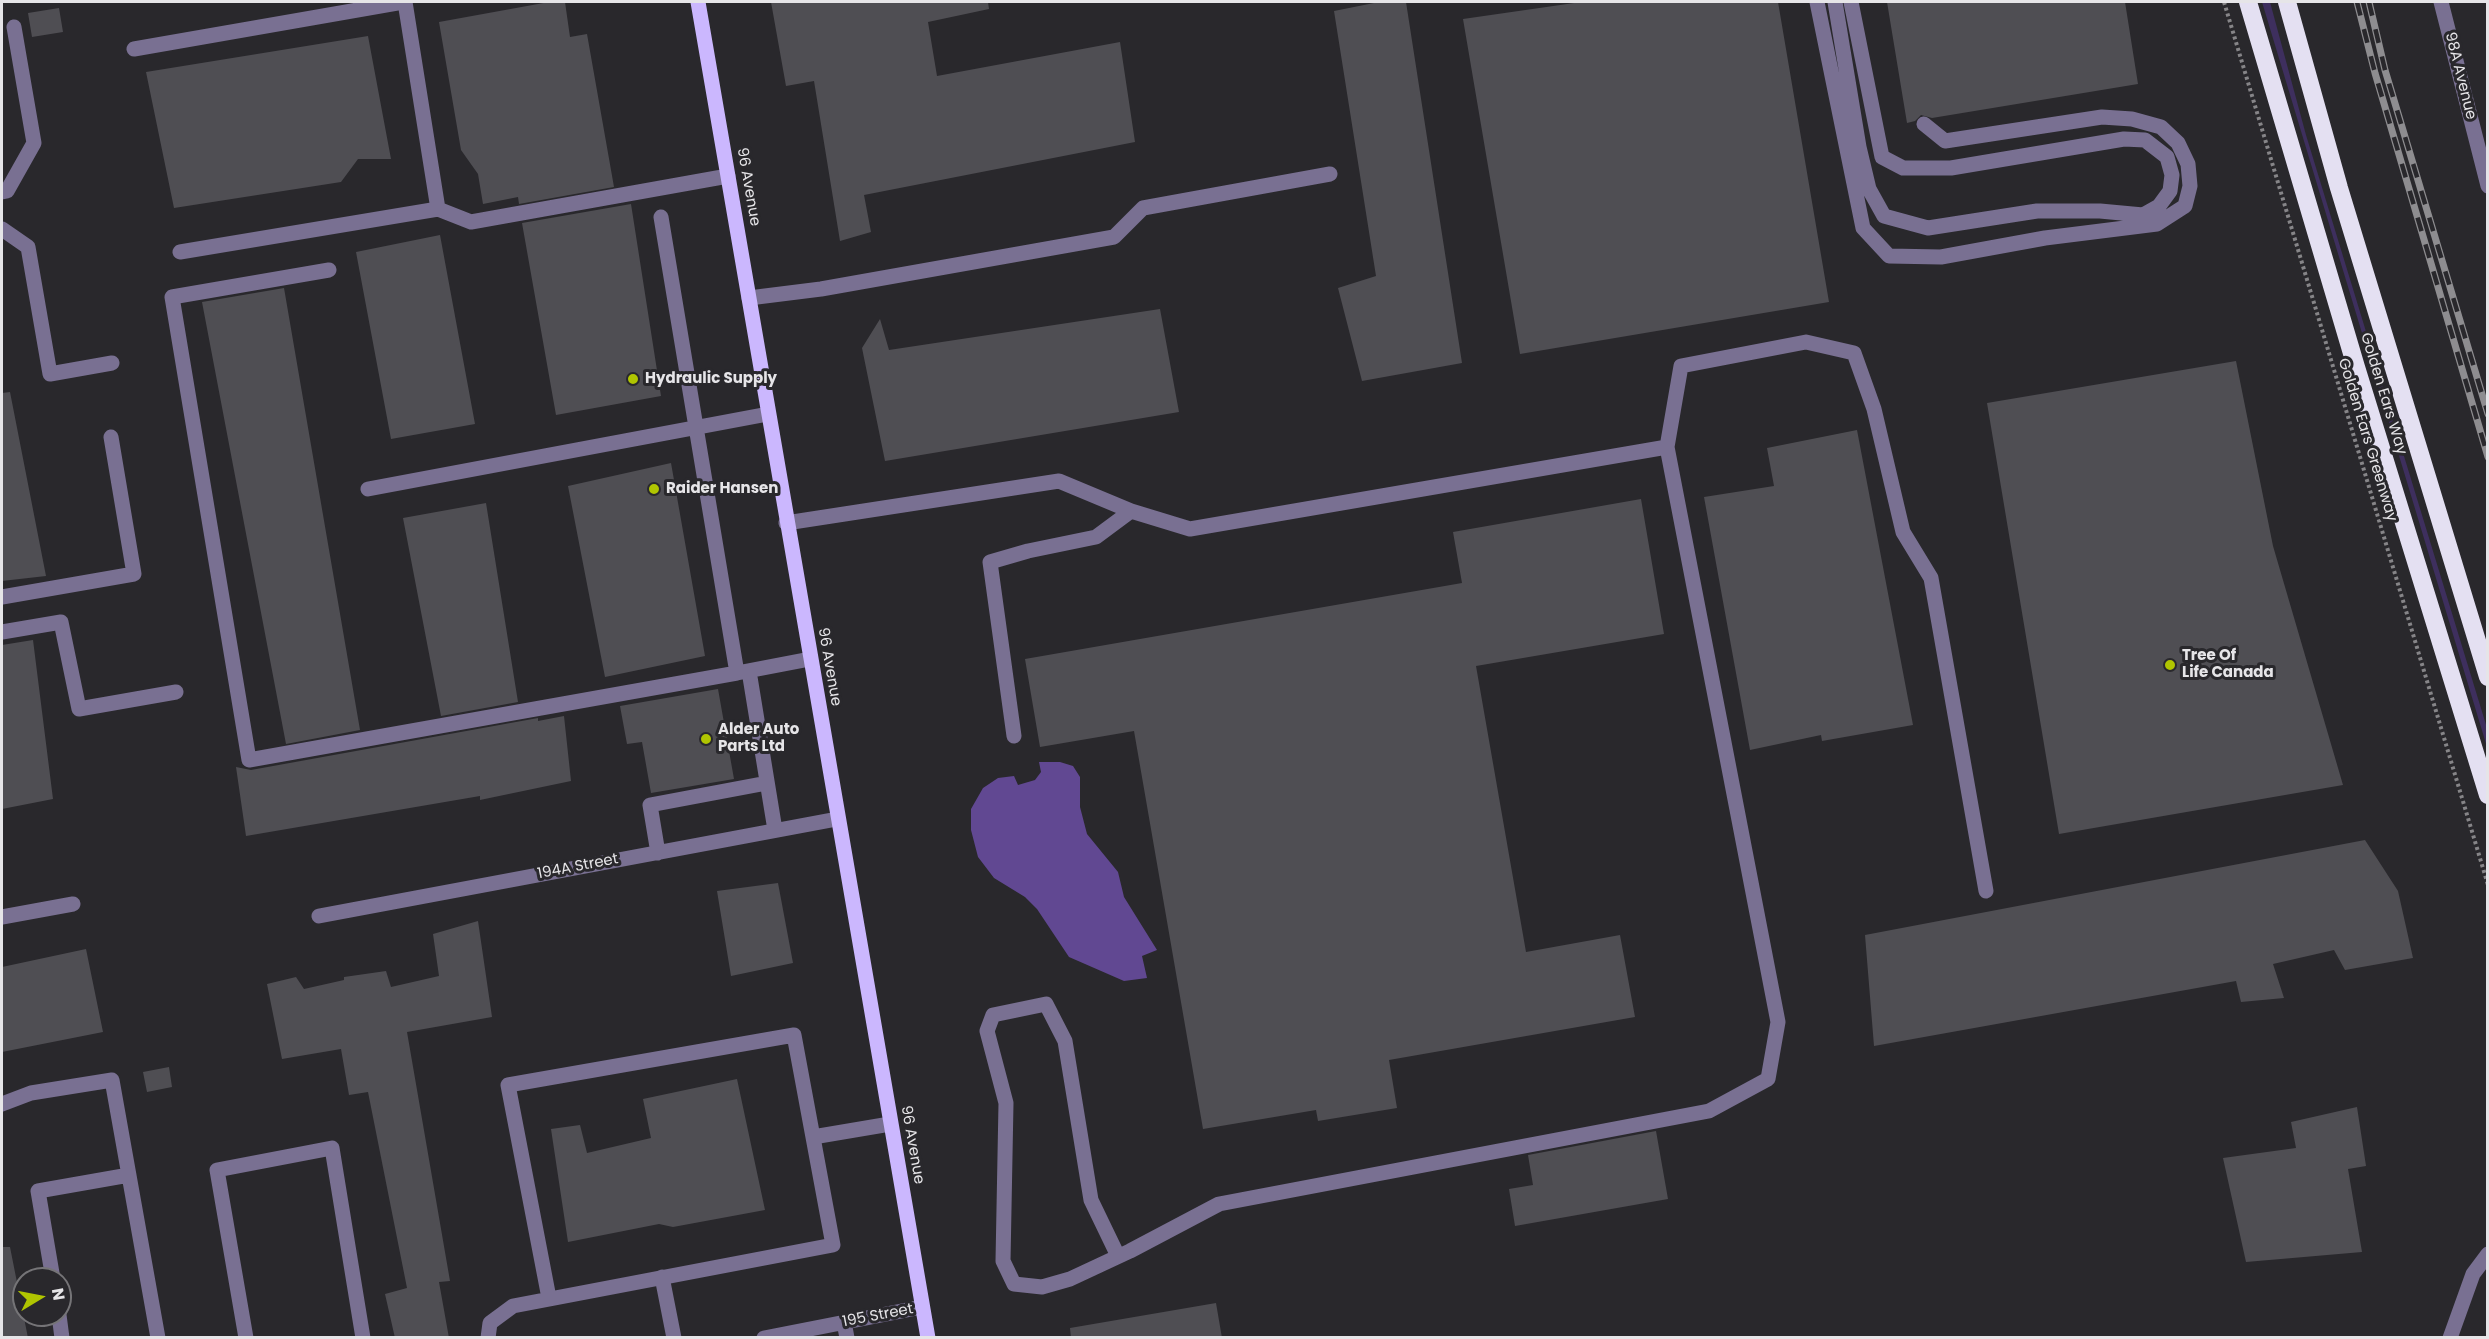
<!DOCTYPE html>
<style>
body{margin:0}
#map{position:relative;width:2489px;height:1339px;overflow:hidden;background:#29282c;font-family:Poppins,sans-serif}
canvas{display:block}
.frame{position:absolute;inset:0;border:3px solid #e6e5e8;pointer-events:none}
.north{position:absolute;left:12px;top:1267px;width:60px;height:60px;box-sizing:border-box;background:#29282c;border:2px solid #757477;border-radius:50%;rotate:80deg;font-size:16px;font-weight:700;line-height:24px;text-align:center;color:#e6e5e8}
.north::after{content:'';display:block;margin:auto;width:21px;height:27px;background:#b0c501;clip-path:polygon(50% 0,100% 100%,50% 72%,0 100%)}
</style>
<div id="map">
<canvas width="2489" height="1339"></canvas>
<div class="frame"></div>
<div class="north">N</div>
</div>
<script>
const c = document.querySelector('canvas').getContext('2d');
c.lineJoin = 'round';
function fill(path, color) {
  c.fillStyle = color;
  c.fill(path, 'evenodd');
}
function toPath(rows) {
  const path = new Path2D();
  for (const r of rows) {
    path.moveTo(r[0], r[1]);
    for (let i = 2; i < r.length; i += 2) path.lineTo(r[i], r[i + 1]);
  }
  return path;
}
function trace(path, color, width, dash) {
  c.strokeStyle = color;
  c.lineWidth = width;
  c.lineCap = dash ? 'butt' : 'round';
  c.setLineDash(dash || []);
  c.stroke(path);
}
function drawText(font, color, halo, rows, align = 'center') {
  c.font = font + ' Poppins,sans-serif';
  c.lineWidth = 6;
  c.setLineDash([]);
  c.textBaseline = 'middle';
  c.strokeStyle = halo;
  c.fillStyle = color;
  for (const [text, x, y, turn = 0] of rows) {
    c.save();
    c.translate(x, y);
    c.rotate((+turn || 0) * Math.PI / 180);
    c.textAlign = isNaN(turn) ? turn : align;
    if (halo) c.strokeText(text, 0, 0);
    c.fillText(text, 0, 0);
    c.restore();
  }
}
const green = toPath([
 [2262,2,2270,2,2306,135,2487,728,2487,747]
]);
const water = toPath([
 [1039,762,1060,762,1073,766,1080,777,1080,807,1087,834,1118,872,1124,897,1157,950,1142,956,1147,978,1124,981,1069,957,1037,909,1025,897,994,878,978,857,971,830,971,809,983,788,998,778,1014,776,1018,785,1035,780,1041,772]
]);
const building = toPath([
 [549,2,565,2,570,37,587,34,614,187,519,204,518,197,483,204,478,174,461,150,439,22],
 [771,2,988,2,989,9,928,22,937,76,1120,42,1135,142,864,195,871,232,840,241,814,81,786,86],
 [1379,2,1406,2,1462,363,1362,381,1338,288,1376,276,1334,11],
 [1581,2,1778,2,1829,302,1520,354,1463,19],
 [1887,2,2125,2,2138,84,1932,118,1921,115,1915,121,1907,123],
 [59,8,63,32,32,37,28,13],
 [368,36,391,159,358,159,341,182,174,208,146,72],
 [631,204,661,396,556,415,522,223],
 [440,235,475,424,391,439,356,252],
 [284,288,360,730,286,744,202,302],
 [1160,309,1179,412,885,461,862,348,880,319,889,350],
 [2236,361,2273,546,2343,785,2059,834,1987,403],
 [10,392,46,576,2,581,2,393],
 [1857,430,1913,725,1822,741,1821,735,1750,750,1704,497,1774,486,1767,448],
 [671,463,705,656,605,677,568,486],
 [1641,499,1664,634,1476,666,1526,952,1620,935,1635,1017,1389,1060,1397,1108,1318,1121,1316,1110,1203,1129,1134,731,1040,747,1025,659,1462,583,1453,532],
 [486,503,518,702,441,716,403,518],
 [33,640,53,799,2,809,2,645],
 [718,689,734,779,651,793,642,742,627,744,620,706],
 [564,716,571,781,480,800,480,796,246,836,236,767,251,770,538,718,538,721],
 [2365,840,2398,891,2413,958,2345,970,2334,950,2273,964,2284,998,2241,1002,2236,981,1874,1046,1865,935],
 [778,883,793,963,731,976,717,891],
 [478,921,492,1017,407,1032,450,1281,439,1282,449,1338,395,1338,385,1294,407,1288,368,1092,349,1095,341,1049,282,1059,267,984,296,977,304,989,344,980,344,977,386,971,391,987,439,976,433,934],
 [86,949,103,1032,2,1052,2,967],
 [169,1067,172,1087,147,1092,143,1072],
 [737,1079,765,1210,673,1227,659,1224,568,1242,551,1129,580,1125,587,1153,651,1138,643,1099],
 [2357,1107,2366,1166,2348,1169,2362,1252,2246,1262,2223,1158,2296,1148,2291,1122],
 [1656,1131,1668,1199,1515,1226,1509,1189,1533,1185,1528,1155],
 [2,1247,10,1247,28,1338,2,1338],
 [1216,1303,1222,1338,1071,1338,1070,1328]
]);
const path = toPath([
 [2224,2,2488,885]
]);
const minor = toPath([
 [1817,2,1863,228,1889,256,1941,257,2045,238,2157,224,2185,206,2190,186,2188,164,2178,143,2161,127,2132,119,2102,117,1945,141,1924,124],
 [1835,2,1859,147,1869,189,1884,216,1928,228,2037,211,2100,211,2143,215,2159,206,2170,191,2172,175,2167,157,2145,140,2124,139,1951,168,1903,168,1882,157,1851,2],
 [2441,2,2488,186],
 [134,49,403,2],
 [2,192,7,191,34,143,14,27],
 [438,209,471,222,728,176],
 [661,217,737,673,810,659],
 [2,229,28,247,50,374,112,363],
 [180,252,438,209,405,2],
 [329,270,172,297,249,760,737,673],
 [749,298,821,289,1114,237,1143,208,1330,174],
 [368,489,768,414],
 [786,523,1059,481,1131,511,1190,529,1667,447,1681,366,1806,342,1854,353,1874,409,1903,532,1931,578,1986,891],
 [2,597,134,574,111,437],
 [2,632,61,622,79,709,176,692],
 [749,671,775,830],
 [1014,736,990,562,1028,551,1096,537,1131,511],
 [658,853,650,805,767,783],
 [319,916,837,819],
 [2,917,73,904],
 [2,1104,31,1093,112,1080,158,1338],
 [813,1137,890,1124],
 [1118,1256,1091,1200,1065,1041,1046,1004,993,1015,987,1031,1006,1103,1003,1261,1014,1284,1042,1287,1070,1279,1130,1251,1219,1204,1709,1111,1768,1079,1778,1022,1667,447],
 [662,1277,674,1338],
 [53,1279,38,1191,129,1175],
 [59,1315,62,1338],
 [844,1322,847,1338],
 [246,1338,217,1170,332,1148,363,1338],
 [488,1338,490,1323,513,1306,833,1245,794,1035,508,1085,549,1298],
 [764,1338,922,1307],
 [2450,1338,2473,1274,2488,1254]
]);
const major = toPath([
 [698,2,928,1338]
]);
const highway = toPath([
 [2248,2,2356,367,2488,795],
 [2287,2,2339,188,2488,677]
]);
const rail = toPath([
 [2357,2,2375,73,2488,457],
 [2369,2,2385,70,2488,414]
]);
const markers = [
 [633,379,6,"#b0c501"],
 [654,489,6,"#b0c501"],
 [2170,665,6,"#b0c501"],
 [706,739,6,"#b0c501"]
];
const streetNames = [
 ["98A Avenue",2460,76,76],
 ["96 Avenue",748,187,80],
 ["Golden Ears Way",2383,394,73],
 ["Golden Ears Greenway",2367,440,73],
 ["96 Avenue",829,667,80],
 ["194A Street",578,867,-11],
 ["96 Avenue",912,1145,80],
 ["195 Street",878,1316,-11]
];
const poiNames = [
 ["Hydraulic Supply",645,379],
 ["Raider Hansen",666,489],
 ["Tree Of",2182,656],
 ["Life Canada",2182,673],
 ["Alder Auto",718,730],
 ["Parts Ltd",718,747]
];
fill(green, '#3e2f5e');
fill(water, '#614892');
fill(building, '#4f4e53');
trace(path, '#868588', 4, [3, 3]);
trace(minor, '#797092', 15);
trace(major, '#cbb7fe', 15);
trace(highway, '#e4e0f2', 18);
trace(rail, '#8e8d90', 7);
trace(rail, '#29282c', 4.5, [14]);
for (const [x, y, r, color] of markers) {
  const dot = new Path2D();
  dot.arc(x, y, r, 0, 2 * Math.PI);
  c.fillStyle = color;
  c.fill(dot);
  trace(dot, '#29282c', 2);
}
drawText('15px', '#e6e5e8', '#29282c', streetNames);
drawText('bold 15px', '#e6e5e8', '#29282c', poiNames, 'left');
</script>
